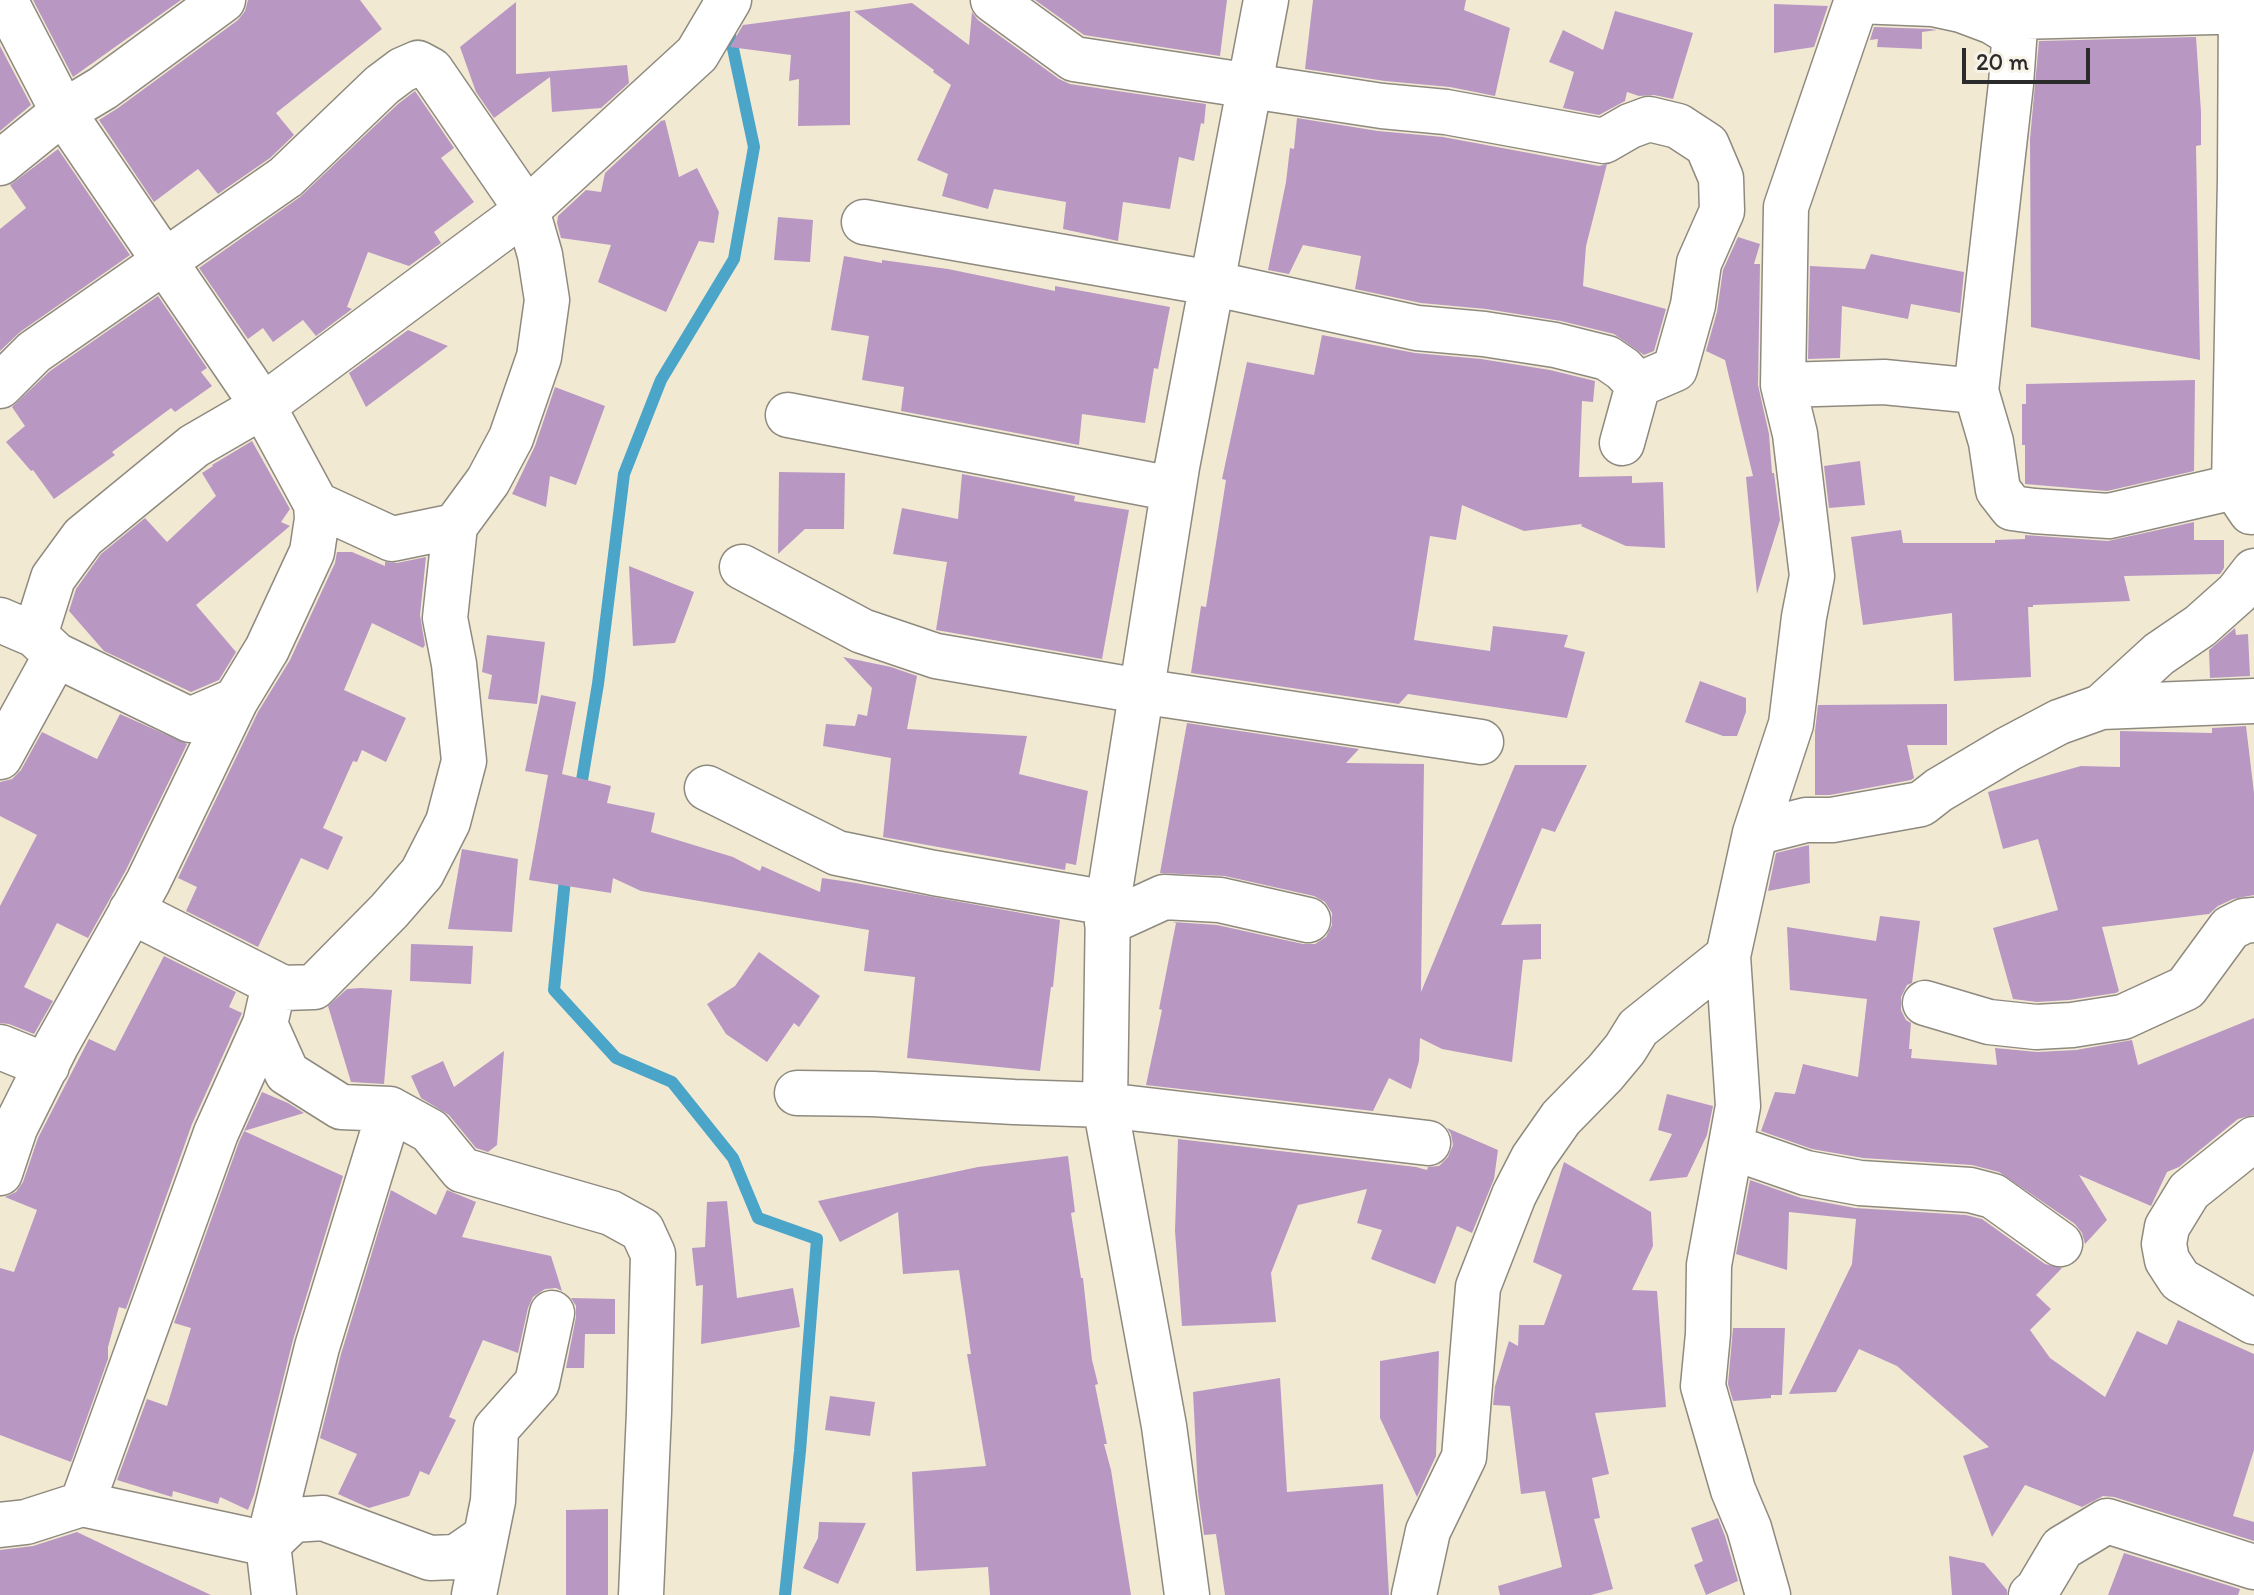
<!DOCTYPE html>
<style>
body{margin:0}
#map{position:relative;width:2254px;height:1595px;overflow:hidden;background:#f2e9d3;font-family:Itim,sans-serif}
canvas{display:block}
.scale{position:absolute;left:1962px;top:48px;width:128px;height:36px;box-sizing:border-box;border:4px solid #2b2b2b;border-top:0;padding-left:10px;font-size:24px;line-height:28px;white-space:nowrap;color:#2b2b2b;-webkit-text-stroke:6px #f7f3e8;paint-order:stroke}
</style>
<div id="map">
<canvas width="2254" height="1595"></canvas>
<div class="scale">20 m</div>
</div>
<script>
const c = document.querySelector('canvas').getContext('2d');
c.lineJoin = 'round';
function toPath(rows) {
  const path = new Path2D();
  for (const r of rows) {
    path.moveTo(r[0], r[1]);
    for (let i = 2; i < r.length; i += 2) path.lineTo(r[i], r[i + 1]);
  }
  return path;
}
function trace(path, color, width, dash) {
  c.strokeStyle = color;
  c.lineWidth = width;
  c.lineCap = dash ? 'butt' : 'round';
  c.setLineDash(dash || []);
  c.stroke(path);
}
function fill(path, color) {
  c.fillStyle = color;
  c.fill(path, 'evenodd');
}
const stream = toPath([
 [580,792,598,684,624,474,661,380,734,259,754,147,728,25],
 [566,869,554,990,616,1058,672,1082,733,1158,758,1218,817,1239,800,1451,785,1595]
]);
const building = toPath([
 [33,0,181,0,73,77],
 [248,0,360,0,382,29,276,113,294,135,270,158,218,194,198,169,154,202,99,120,118,108,238,20,245,11],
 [1035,0,1227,0,1220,56,1084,35],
 [1313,0,1466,0,1464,10,1510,28,1495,96,1450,87,1385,81,1305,69],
 [516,2,516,74,627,65,629,83,601,108,552,112,550,77,494,118,476,92,460,47],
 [912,3,969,45,972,12,978,20,1059,79,1070,84,1206,104,1204,124,1201,123,1194,161,1179,157,1170,209,1123,202,1118,241,1063,229,1066,202,994,189,988,209,942,196,948,174,917,160,951,85,933,72,934,70,854,11],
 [1774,4,1828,6,1814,47,1774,53],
 [850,11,850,125,798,126,799,79,789,81,791,55,730,47,743,25],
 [1615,11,1693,33,1673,99,1654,95,1639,96,1627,92,1625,101,1599,115,1563,108,1574,72,1549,62,1563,30,1603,50],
 [1874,27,1930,29,1937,30,1922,32,1922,49,1877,47,1878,39,1870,40],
 [2196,37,2201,112,2201,145,2196,146,2200,360,2031,327,2030,139,2039,41],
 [0,46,31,105,0,131],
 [415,91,454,148,441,158,474,202,434,232,441,243,409,266,368,252,347,307,352,309,316,336,303,320,273,342,263,328,248,339,199,268,300,197,398,104],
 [1297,118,1378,131,1443,137,1599,166,1607,164,1586,246,1583,286,1666,309,1654,351,1644,355,1614,334,1561,321,1486,309,1421,303,1355,289,1361,256,1303,245,1289,274,1268,270,1286,182,1290,148,1294,149],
 [665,120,679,177,697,168,719,212,714,243,699,241,666,312,598,282,611,245,561,238,557,223,558,216,586,190,601,192,605,173,661,121],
 [58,149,130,255,20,332,0,351,0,229,26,208,10,185],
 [778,217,813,220,810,262,774,260],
 [1738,237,1760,244,1754,264,1760,264,1758,385,1769,434,1772,473,1774,473,1780,520,1757,594,1746,477,1753,476,1725,360,1706,351,1717,312,1723,270],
 [1871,254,1964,272,1960,313,1911,304,1908,319,1842,306,1840,358,1808,359,1810,266,1865,269],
 [844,256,882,263,882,260,948,269,1055,291,1055,286,1170,307,1158,369,1154,368,1145,423,1082,414,1079,445,901,411,904,387,862,380,869,336,831,330],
 [158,296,207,368,201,372,212,386,175,412,171,408,112,452,115,455,54,499,33,470,31,471,6,442,25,426,12,407,50,371],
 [408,330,448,346,366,407,349,373],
 [1322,335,1415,353,1481,359,1550,370,1595,381,1593,402,1582,401,1579,477,1632,476,1632,483,1663,482,1665,548,1626,546,1581,526,1582,524,1524,531,1462,505,1456,540,1430,536,1414,640,1490,651,1493,626,1568,635,1564,647,1585,652,1567,718,1408,694,1399,704,1191,673,1201,606,1206,607,1226,480,1222,479,1247,362,1314,375],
 [2195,380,2194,471,2107,491,2025,484,2025,445,2022,445,2022,404,2026,404,2026,384],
 [555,387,605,406,576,485,550,476,546,507,512,494,535,446],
 [252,441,290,509,281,522,290,526,196,605,236,652,219,680,191,692,104,651,69,611,76,589,101,554,145,518,167,542,216,496,202,473,213,466,212,465],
 [1860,461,1865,505,1829,508,1824,466],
 [779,472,845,473,844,529,805,529,778,554],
 [962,474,1075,496,1074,501,1129,510,1102,659,936,630,947,562,893,554,902,508,958,519],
 [2194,522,2194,540,2224,540,2224,568,2220,574,2124,576,2130,601,2033,605,2033,607,2028,607,2031,677,1954,681,1952,613,1863,625,1851,537,1901,530,1903,543,1995,543,1995,540,2025,539,2025,535,2108,541],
 [337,552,352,552,385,566,385,562,397,563,426,557,420,615,425,645,423,648,372,623,344,690,406,718,386,762,362,750,357,762,353,761,323,828,343,837,328,870,301,858,258,947,186,911,197,887,178,878,258,712,290,660,335,563],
 [629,566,694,592,675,643,633,646],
 [2235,628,2236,635,2248,634,2250,676,2210,678,2209,650],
 [487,635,545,642,537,704,488,699,492,675,482,672],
 [843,657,891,667,917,676,907,729,1027,736,1019,774,1088,791,1076,865,1066,863,1065,870,883,837,891,758,823,746,826,724,855,726,858,714,867,716,872,688],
 [1700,681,1746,698,1746,712,1737,736,1723,736,1685,722],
 [541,695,576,702,562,774,611,786,607,803,655,813,651,832,733,857,760,871,762,866,820,892,822,878,856,883,1060,920,1053,987,1051,987,1040,1071,907,1058,915,977,864,971,869,930,641,891,613,878,611,893,529,880,548,775,525,771],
 [1947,704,1947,745,1907,745,1914,778,1911,780,1830,795,1815,795,1815,731,1818,705],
 [120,714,187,744,126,870,88,938,57,923,24,987,53,1001,34,1034,9,1024,0,1023,0,906,37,835,0,816,0,782,12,779,21,770,42,732,97,759],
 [1187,723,1359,749,1346,763,1424,764,1421,992,1515,765,1587,765,1555,832,1542,828,1501,925,1541,924,1541,959,1523,960,1512,1062,1442,1049,1420,1038,1419,1061,1411,1089,1389,1078,1373,1111,1146,1085,1162,1010,1159,1009,1176,923,1173,922,1217,925,1303,944,1315,944,1326,937,1332,925,1332,913,1325,902,1314,896,1225,876,1160,873],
 [2246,726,2254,793,2254,895,2233,899,2218,906,2209,914,2102,927,2119,991,2116,993,2069,1000,2037,1002,2013,999,1993,928,2058,910,2038,839,2003,849,1988,792,2081,766,2120,767,2120,731,2212,733,2212,728],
 [1809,845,1810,883,1768,891,1776,853],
 [462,849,518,859,512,932,448,929],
 [1880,916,1920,921,1912,983,1907,985,1901,997,1901,1010,1906,1020,1911,1023,1909,1049,1912,1049,1911,1058,1997,1065,1995,1048,2037,1052,2076,1050,2132,1040,2138,1065,2254,1018,2254,1115,2238,1119,2179,1167,2167,1172,2151,1206,2079,1175,2107,1220,2085,1244,2082,1233,2075,1224,1999,1172,1972,1165,1863,1158,1812,1149,1761,1131,1775,1092,1795,1094,1803,1064,1858,1077,1867,999,1790,990,1787,927,1876,941],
 [411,944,473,946,471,984,410,981],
 [759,952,820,996,799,1027,794,1023,767,1062,726,1034,707,1004,735,986],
 [164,956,236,992,229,1007,242,1013,192,1124,126,1309,119,1307,108,1347,108,1359,71,1462,0,1435,0,1268,14,1272,37,1210,5,1197,16,1192,23,1182,38,1138,89,1039,115,1051],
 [361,988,392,990,384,1084,351,1082,328,1006,347,989],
 [504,1051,497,1145,488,1152,476,1148,449,1115,421,1098,411,1076,443,1061,454,1087],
 [262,1092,288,1103,304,1113,244,1131,343,1176,293,1340,254,1495,248,1510,220,1497,218,1504,173,1491,172,1497,117,1480,147,1399,167,1406,191,1328,174,1323,239,1142],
 [1667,1094,1713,1106,1707,1135,1687,1177,1649,1181,1672,1134,1658,1130],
 [1447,1128,1498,1150,1494,1179,1472,1233,1457,1226,1435,1284,1371,1259,1382,1230,1357,1223,1367,1189,1298,1205,1271,1273,1276,1322,1182,1326,1175,1231,1178,1139,1416,1167,1427,1170,1428,1167,1439,1166,1448,1157,1453,1145,1451,1134],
 [1068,1156,1075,1212,1071,1213,1081,1278,1083,1278,1092,1360,1098,1384,1095,1385,1107,1444,1104,1444,1111,1470,1131,1595,990,1595,988,1567,916,1571,912,1472,986,1466,967,1354,971,1354,959,1270,903,1274,898,1212,840,1242,818,1201,978,1167],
 [1564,1162,1651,1212,1653,1246,1632,1290,1657,1291,1666,1407,1595,1413,1609,1474,1592,1478,1600,1518,1594,1519,1613,1589,1591,1595,1500,1595,1498,1586,1562,1567,1545,1491,1521,1494,1510,1406,1493,1405,1495,1386,1509,1341,1518,1346,1519,1325,1544,1325,1562,1275,1533,1262],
 [1750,1180,1801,1198,1855,1208,1966,1215,1982,1219,2045,1264,2062,1268,2036,1295,2051,1309,2030,1330,2050,1358,2105,1397,2137,1331,2167,1345,2178,1320,2254,1354,2254,1450,2233,1516,2254,1522,2254,1541,2114,1497,2103,1496,2082,1507,2025,1485,1992,1537,1963,1456,1989,1447,1897,1366,1859,1349,1836,1392,1789,1394,1852,1264,1856,1219,1789,1212,1787,1270,1736,1254],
 [391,1190,436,1215,447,1190,476,1202,462,1237,551,1256,562,1291,556,1288,545,1289,533,1297,528,1308,518,1353,483,1340,449,1417,456,1420,429,1475,420,1471,409,1496,369,1508,338,1494,357,1454,320,1438,341,1354],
 [727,1201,737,1298,793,1288,800,1327,701,1344,703,1285,696,1286,692,1248,705,1247,707,1202],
 [571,1298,615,1299,615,1334,585,1334,584,1368,566,1368,576,1317,576,1306],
 [1733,1328,1785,1328,1782,1395,1771,1395,1771,1398,1733,1401,1728,1384],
 [1439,1351,1436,1456,1417,1497,1380,1418,1380,1361],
 [1280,1378,1287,1492,1383,1484,1389,1595,1225,1595,1216,1534,1204,1535,1198,1492,1193,1392],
 [830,1396,875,1402,870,1436,825,1430],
 [608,1509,608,1595,566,1595,566,1510],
 [1718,1518,1725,1536,1738,1581,1706,1595,1694,1565,1703,1561,1691,1528],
 [819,1522,866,1523,838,1584,803,1568,818,1538],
 [77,1532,144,1564,211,1595,0,1595,0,1550,33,1546],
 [2124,1553,2240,1589,2238,1595,2108,1595],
 [1949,1556,1984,1563,2007,1590,2007,1595,1952,1595]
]);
const minor = toPath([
 [993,0,1074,59,1382,106,1446,112,1604,141,1630,126,1649,119,1678,126,1707,145,1721,178,1722,211,1699,263,1693,305,1675,369,1638,385],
 [2017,0,2011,84,1976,391,1991,442,1998,490,2012,508,2034,511,2109,516,2234,487,2254,486],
 [2241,0,2240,178,2234,487,2251,512],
 [1857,1,1933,4,1961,10,1993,22,2014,35],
 [2016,17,2254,11],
 [0,163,63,112,103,88,223,0],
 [864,222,1211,283,1417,328,1484,334,1555,345,1607,358,1623,369,1638,385,1622,443],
 [1783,385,1884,382,1976,391],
 [0,386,34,352,286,177,382,85,402,70,418,63,431,70,527,210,540,255,547,300,539,357,511,438,488,481,455,526,445,618,454,664,464,761,448,822,422,873,389,911,314,987,283,988,271,998,265,1024,216,1133,82,1504],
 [788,415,1173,489],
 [316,504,392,539,455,526],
 [742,567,862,631,936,656,1140,691,1481,742],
 [0,620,35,635,56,655,190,720,236,700],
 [35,635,53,578,83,537,194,446,263,406,527,210,697,54,729,0],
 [2101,707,2159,654,2200,626,2237,593,2254,571],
 [0,757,56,655],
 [707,788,837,853,934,873,1108,903],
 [1755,833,1791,724,1804,617,1812,576,1795,434,1783,385,1786,207,1857,0],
 [131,911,283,988],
 [1107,923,1164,897,1220,900,1308,920],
 [1728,956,1738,1106,1709,1265,1708,1334,1703,1386,1733,1490,1749,1528,1768,1595],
 [1925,1003,1989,1022,2036,1027,2072,1025,2123,1017,2186,988,2230,928,2244,921,2254,920],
 [265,1024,287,1073,341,1107,390,1109,430,1131,462,1170,611,1213,642,1230,653,1254,649,1412,641,1595],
 [0,1047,47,1066],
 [797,1093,873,1094,1014,1102,1105,1105,1428,1143],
 [2254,1139,2189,1191,2167,1227,2164,1244,2167,1260,2180,1280,2254,1322],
 [1731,1147,1806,1173,1860,1183,1970,1190,1993,1196,2060,1244],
 [0,1173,15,1128,57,1044,148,882,236,700,267,649,312,552,317,519,316,504,263,406,63,112,5,0],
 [0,1525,26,1522,82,1504,268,1544,293,1520,323,1518,430,1558,456,1557,485,1537],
 [274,1595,268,1544,317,1347,390,1109],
 [474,1595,493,1501,496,1429,537,1383,552,1313],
 [1187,1595,1164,1426,1105,1105,1108,903,1177,467,1266,0],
 [1414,1595,1428,1531,1464,1457,1478,1287,1514,1195,1533,1158,1561,1118,1605,1073,1625,1049,1638,1028,1728,956,1755,833,1806,820,1832,820,1921,804,1939,790,2008,749,2059,722,2101,707,2254,701],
 [2031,1595,2037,1590,2062,1548,2107,1521,2254,1567]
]);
trace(stream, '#4aa5c8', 12);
fill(building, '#b898c3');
trace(minor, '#8e8a7f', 47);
trace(minor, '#fff', 44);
</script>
